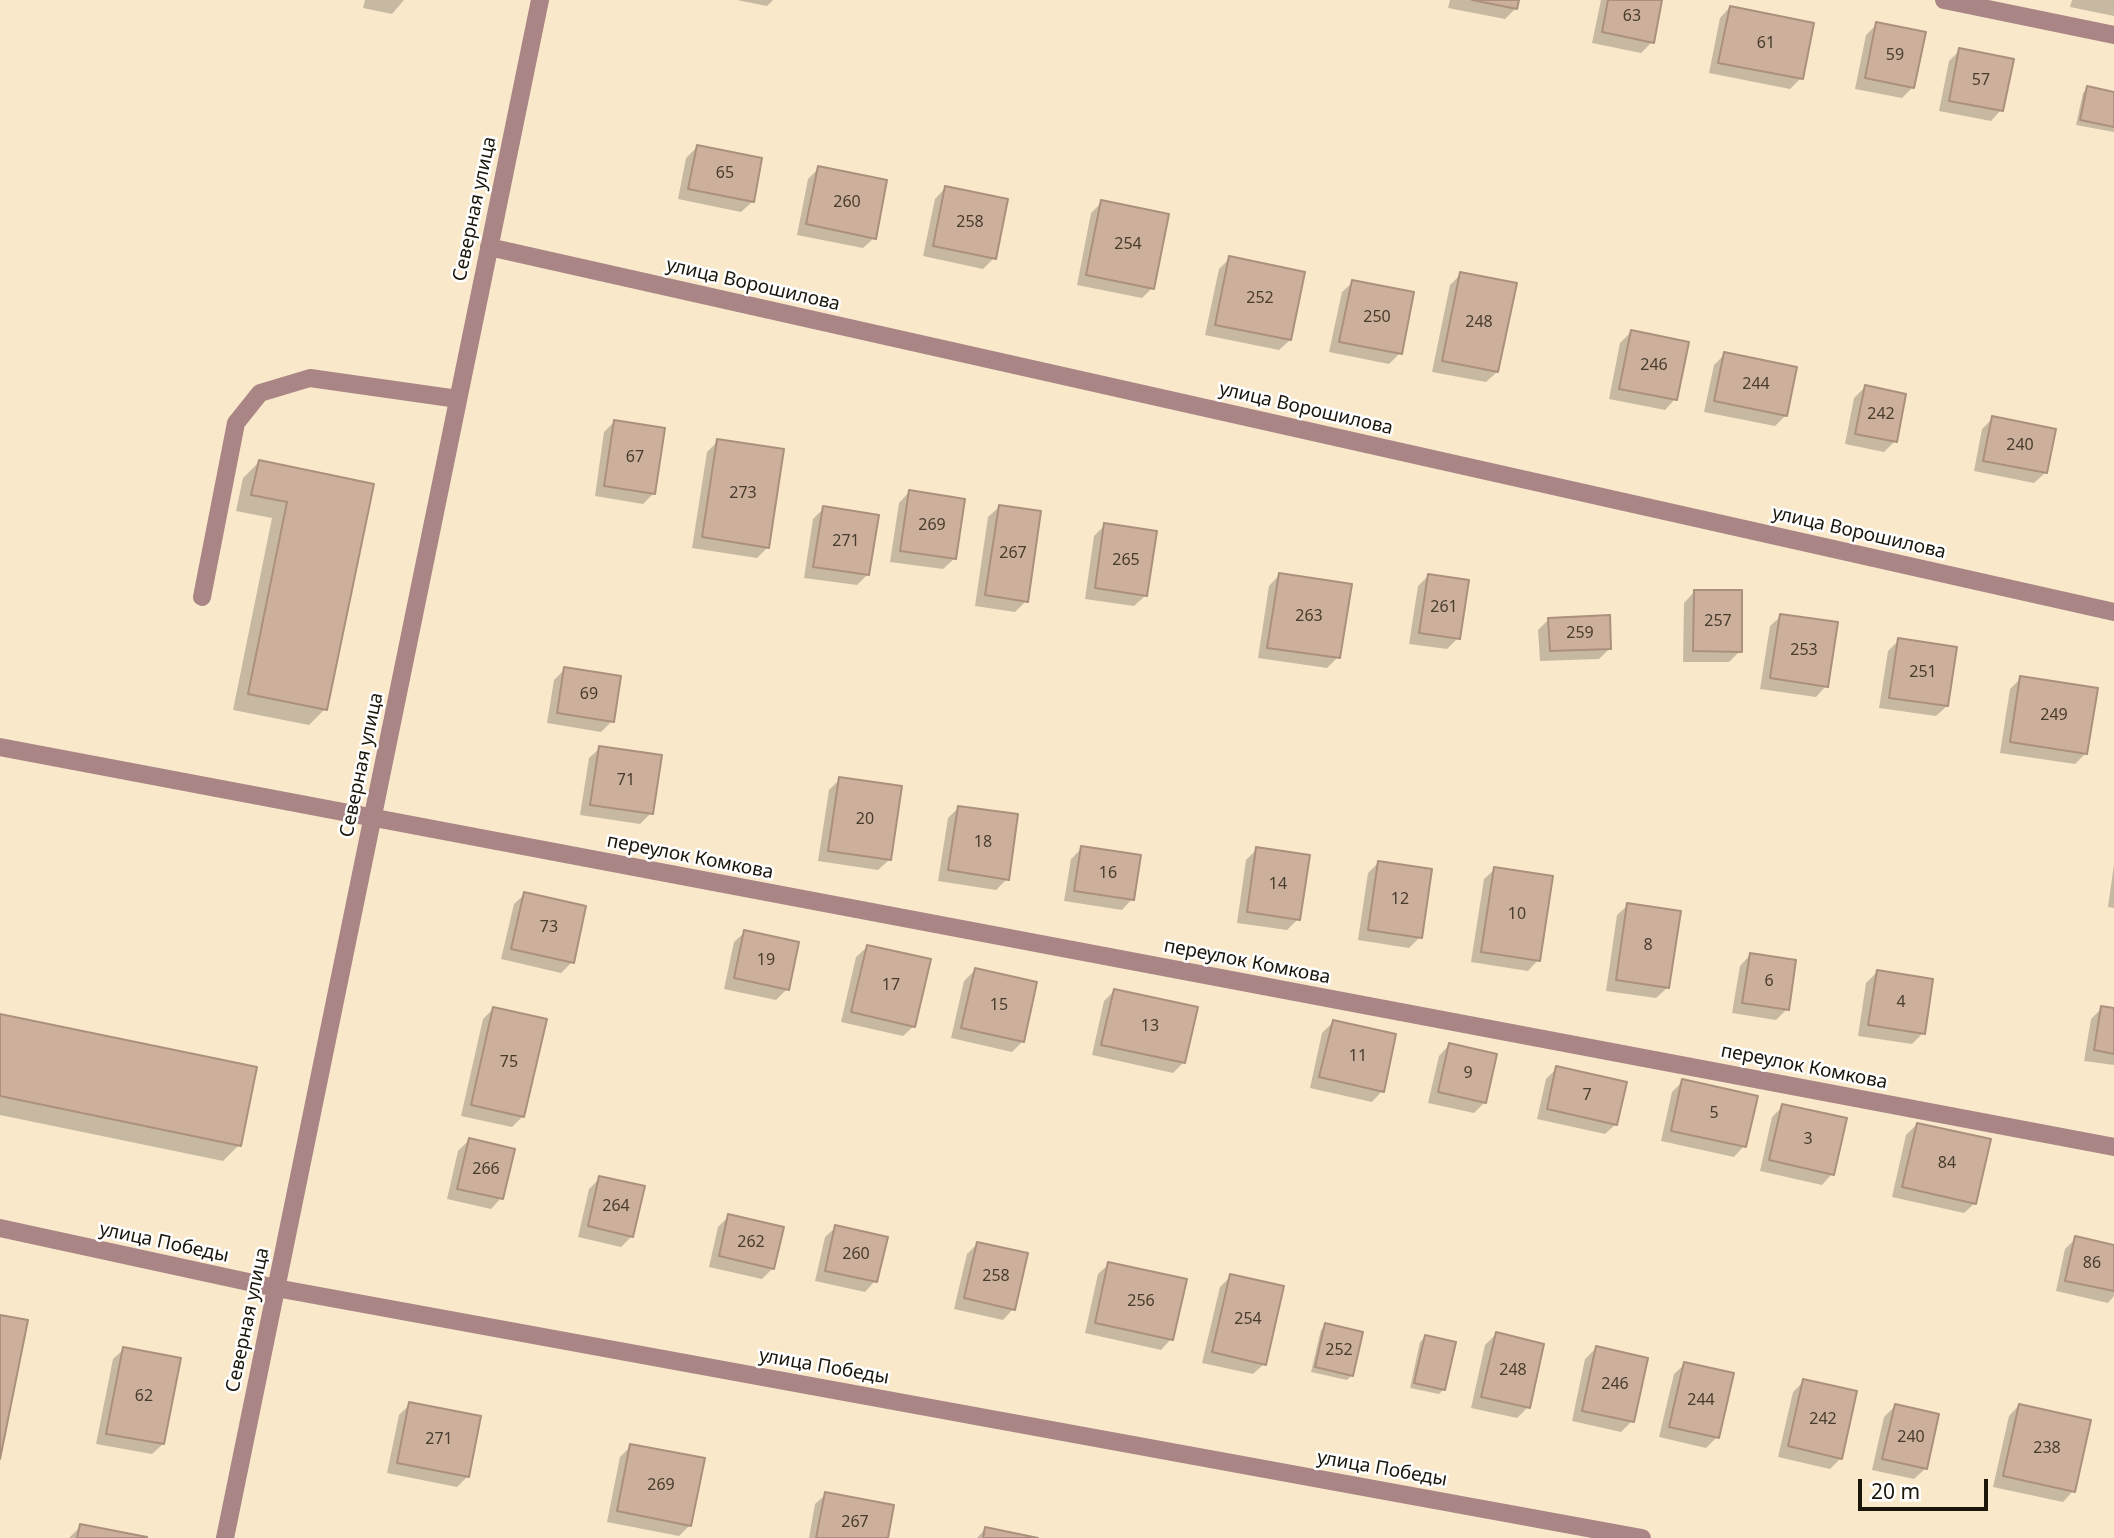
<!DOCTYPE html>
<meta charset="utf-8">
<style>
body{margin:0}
#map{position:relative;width:2114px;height:1538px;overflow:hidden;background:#f9e8ca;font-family:"Noto Sans",sans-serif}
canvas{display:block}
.scale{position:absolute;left:1858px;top:1479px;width:130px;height:32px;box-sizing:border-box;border:4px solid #1b150a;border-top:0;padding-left:9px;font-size:21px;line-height:24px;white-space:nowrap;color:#1b150a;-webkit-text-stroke:5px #fff;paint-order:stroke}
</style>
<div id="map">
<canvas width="2114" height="1538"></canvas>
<div class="scale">20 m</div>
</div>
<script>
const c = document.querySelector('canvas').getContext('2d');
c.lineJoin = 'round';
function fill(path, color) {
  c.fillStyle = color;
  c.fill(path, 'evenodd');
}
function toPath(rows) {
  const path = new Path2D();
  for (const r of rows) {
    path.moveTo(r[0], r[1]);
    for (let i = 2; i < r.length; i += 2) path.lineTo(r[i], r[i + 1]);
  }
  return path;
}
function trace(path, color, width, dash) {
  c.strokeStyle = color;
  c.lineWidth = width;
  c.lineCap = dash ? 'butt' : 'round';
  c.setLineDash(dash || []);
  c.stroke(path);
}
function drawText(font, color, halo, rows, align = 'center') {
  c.font = font + ' "Noto Sans",sans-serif';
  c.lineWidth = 5;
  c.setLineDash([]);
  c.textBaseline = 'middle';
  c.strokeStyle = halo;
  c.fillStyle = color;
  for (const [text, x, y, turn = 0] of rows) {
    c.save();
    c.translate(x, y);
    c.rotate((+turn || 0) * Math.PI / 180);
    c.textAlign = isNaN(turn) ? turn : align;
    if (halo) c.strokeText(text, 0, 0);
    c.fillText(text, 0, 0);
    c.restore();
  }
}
const shadow = toPath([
 [365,0,404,0,392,14,363,8],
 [737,0,773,0,767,6],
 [1450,0,1517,0,1516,8,1505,19,1448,8],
 [1601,0,1661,0,1652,42,1641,53,1592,43],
 [2072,0,2114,0,2114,16,2070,7],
 [1730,7,1801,78,1790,89,1709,73,1720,18],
 [1877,24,1913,87,1902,98,1855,89,1866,35],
 [1960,50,2001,110,1991,121,1939,111,1949,61],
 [2088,88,2114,93,2114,132,2076,125,2083,93],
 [697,147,752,202,741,212,678,199,686,158],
 [819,168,874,238,863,248,797,235,808,179],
 [945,188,994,258,983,269,923,256,935,199],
 [1102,202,1152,288,1142,298,1077,285,1091,213],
 [1230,258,1290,340,1279,350,1205,335,1219,269],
 [1461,274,1497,372,1486,382,1432,372,1450,285],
 [1353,282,1400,353,1389,364,1329,352,1342,292],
 [1631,332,1675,399,1665,410,1609,399,1620,343],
 [1725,354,1786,415,1775,426,1704,412,1714,365],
 [1865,387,1895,441,1884,452,1845,444,1854,398],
 [1993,418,2045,473,2034,483,1974,471,1982,429],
 [615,421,654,493,643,504,595,496,604,432],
 [718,441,768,547,757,558,692,548,707,452],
 [259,462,372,485,325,709,309,725,233,710,272,518,236,511,243,478],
 [909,492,954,559,943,569,890,562,899,503],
 [999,507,1026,601,1015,612,975,606,988,517],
 [824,508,867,575,857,585,804,578,813,519],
 [1105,525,1145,596,1134,606,1085,599,1094,536],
 [1279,575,1338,657,1327,668,1258,658,1269,586],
 [1428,576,1458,638,1447,649,1409,644,1418,586],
 [1694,592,1740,651,1729,662,1683,662,1684,603],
 [1781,616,1826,686,1816,697,1760,689,1770,626],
 [1549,619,1610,648,1599,659,1540,661,1538,630],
 [1899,640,1947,706,1936,716,1879,708,1888,651],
 [565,669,612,721,601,732,547,723,554,680],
 [2021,678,2086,753,2075,764,2000,753,2010,689],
 [600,748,651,813,640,824,580,815,589,758],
 [840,779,889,860,878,870,818,861,829,790],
 [959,807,1007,879,996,890,938,881,948,818],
 [1082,848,1132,899,1122,910,1064,901,1071,859],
 [1257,849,1298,919,1287,930,1237,923,1246,860],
 [1379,862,1420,937,1409,948,1358,940,1368,873],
 [2114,864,2114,908,2108,907],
 [1495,869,1538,960,1528,971,1471,962,1484,879],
 [525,894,572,962,561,973,501,959,514,904],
 [1628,905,1667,988,1656,998,1606,991,1617,915],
 [745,932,787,989,776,1000,724,989,734,942],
 [867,947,914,1026,903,1036,841,1022,856,957],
 [1750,955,1787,1009,1776,1020,1732,1013,1740,966],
 [975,970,1023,1041,1012,1052,951,1038,964,981],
 [1877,972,1923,1033,1912,1044,1858,1036,1866,983],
 [1114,991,1183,1063,1173,1073,1092,1055,1104,1001],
 [2102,1008,2114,1010,2114,1065,2084,1061,2091,1019],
 [493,1009,523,1116,512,1127,461,1116,483,1019],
 [0,1016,239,1145,223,1161,0,1115],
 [1333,1022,1382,1091,1372,1102,1310,1088,1322,1033],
 [1449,1045,1485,1102,1474,1113,1428,1103,1439,1056],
 [1557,1068,1616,1124,1605,1134,1537,1119,1546,1079],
 [1683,1081,1744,1146,1734,1157,1661,1141,1672,1092],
 [1783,1106,1832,1174,1822,1185,1760,1171,1772,1117],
 [1917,1124,1975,1203,1964,1213,1892,1197,1906,1135],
 [469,1140,501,1198,491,1209,447,1199,458,1151],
 [600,1178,632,1236,621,1247,578,1237,589,1189],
 [729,1216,773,1268,762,1279,709,1267,718,1227],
 [836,1227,875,1281,865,1292,815,1281,825,1237],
 [2076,1238,2114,1247,2114,1296,2108,1303,2056,1291,2065,1249],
 [977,1244,1013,1309,1003,1320,954,1309,967,1254],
 [1109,1264,1171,1339,1161,1350,1085,1333,1098,1274],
 [1231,1276,1264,1364,1253,1374,1202,1363,1220,1287],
 [1326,1325,1352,1375,1347,1380,1311,1372,1321,1330],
 [1496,1334,1528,1407,1517,1418,1471,1408,1485,1345],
 [1425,1337,1444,1389,1439,1394,1410,1388,1420,1342],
 [1596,1348,1632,1421,1621,1432,1572,1421,1585,1359],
 [124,1349,163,1444,152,1454,96,1444,113,1359],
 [1685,1364,1717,1437,1706,1448,1659,1437,1674,1374],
 [1804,1381,1841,1458,1830,1469,1778,1457,1793,1392],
 [410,1404,468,1476,457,1487,387,1473,399,1415],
 [2019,1405,2073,1491,2063,1502,1993,1487,2009,1416],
 [1895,1406,1925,1469,1914,1479,1872,1470,1884,1417],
 [631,1446,690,1525,679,1536,607,1522,620,1457],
 [826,1494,886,1538,809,1538,815,1504],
 [81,1526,143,1538,69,1538],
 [985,1529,1029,1538,977,1538]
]);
const building = toPath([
 [1472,0,1519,0,1517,9,1472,0],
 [1608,0,1662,0,1654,43,1602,32,1608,0],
 [1730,6,1814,23,1803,79,1718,63,1730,6],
 [1876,22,1926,32,1914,88,1865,78,1876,22],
 [1959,48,2014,59,2003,111,1949,101,1959,48],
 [2087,86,2114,92,2114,127,2080,120,2087,86],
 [697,145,762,158,754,202,688,189,697,145],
 [818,166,887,180,876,239,806,224,818,166],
 [945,186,1008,199,996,259,933,246,945,186],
 [1101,200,1169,214,1154,289,1086,275,1101,200],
 [1229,256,1305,272,1291,340,1215,325,1229,256],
 [1460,272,1517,283,1498,372,1442,361,1460,272],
 [1352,280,1414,292,1402,354,1339,342,1352,280],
 [1631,330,1689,342,1677,400,1619,389,1631,330],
 [1724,352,1797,367,1787,416,1714,401,1724,352],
 [1865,385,1906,394,1897,442,1855,434,1865,385],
 [1992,416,2056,429,2047,473,1983,461,1992,416],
 [614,420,665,428,655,494,604,486,614,420],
 [717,439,784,449,769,548,702,537,717,439],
 [259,460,374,484,327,710,248,694,287,502,251,495,259,460],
 [909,490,965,499,956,559,900,551,909,490],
 [999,505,1041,511,1028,602,985,595,999,505],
 [823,506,879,515,869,575,813,567,823,506],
 [1104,523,1157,531,1147,596,1095,588,1104,523],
 [1279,573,1352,584,1340,658,1267,648,1279,573],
 [1428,574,1469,580,1460,639,1419,633,1428,574],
 [1694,590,1742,590,1742,652,1693,651,1694,590],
 [1780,614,1838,622,1828,687,1770,678,1780,614],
 [1610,615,1611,649,1550,651,1548,618,1610,615],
 [1898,638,1957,647,1948,706,1889,698,1898,638],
 [564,667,621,676,614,722,557,713,564,667],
 [2020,676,2098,688,2087,754,2010,742,2020,676],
 [599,746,662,755,653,814,590,805,599,746],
 [839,777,902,786,891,860,828,851,839,777],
 [958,806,1018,814,1009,880,948,870,958,806],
 [1081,846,1141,855,1134,900,1074,891,1081,846],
 [1256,847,1310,855,1300,920,1247,912,1256,847],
 [1378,861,1432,869,1422,938,1368,930,1378,861],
 [1494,867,1553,876,1540,961,1481,952,1494,867],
 [524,892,586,906,574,963,511,949,524,892],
 [1627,903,1681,911,1669,988,1616,980,1627,903],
 [744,930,799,942,789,990,734,978,744,930],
 [867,945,931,959,915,1027,851,1012,867,945],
 [1750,953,1796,960,1789,1010,1742,1003,1750,953],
 [975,968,1037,982,1024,1042,961,1028,975,968],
 [1877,970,1933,979,1925,1034,1868,1025,1877,970],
 [1114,989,1198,1007,1185,1063,1101,1045,1114,989],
 [2101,1006,2114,1008,2114,1054,2094,1050,2101,1006],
 [493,1007,547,1019,524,1117,471,1105,493,1007],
 [0,1014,257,1067,241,1146,0,1096,0,1014],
 [1333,1020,1396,1034,1384,1092,1319,1077,1333,1020],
 [1449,1043,1497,1054,1486,1103,1438,1092,1449,1043],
 [1556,1066,1627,1082,1617,1125,1547,1109,1556,1066],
 [1682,1079,1758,1096,1746,1147,1671,1131,1682,1079],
 [1782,1104,1847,1118,1834,1175,1769,1160,1782,1104],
 [1917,1123,1991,1139,1976,1204,1902,1187,1917,1123],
 [469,1138,515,1149,503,1199,457,1189,469,1138],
 [599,1176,645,1186,633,1237,588,1226,599,1176],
 [728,1214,784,1227,774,1269,719,1256,728,1214],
 [835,1225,888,1237,877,1282,825,1271,835,1225],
 [2075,1236,2114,1245,2114,1291,2065,1281,2075,1236],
 [977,1242,1028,1253,1015,1310,964,1298,977,1242],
 [1108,1262,1187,1279,1173,1340,1095,1323,1108,1262],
 [1230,1274,1284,1286,1266,1365,1212,1352,1230,1274],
 [0,1315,28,1320,0,1459,0,1315],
 [1325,1323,1363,1332,1353,1376,1315,1367,1325,1323],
 [1496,1332,1544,1344,1530,1408,1481,1397,1496,1332],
 [1425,1335,1456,1342,1445,1390,1414,1383,1425,1335],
 [1596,1346,1648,1358,1634,1422,1582,1411,1596,1346],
 [123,1347,181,1358,164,1444,106,1434,123,1347],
 [1684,1362,1734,1373,1719,1438,1669,1427,1684,1362],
 [1803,1379,1857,1391,1842,1459,1788,1446,1803,1379],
 [409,1402,481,1416,469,1477,397,1463,409,1402],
 [1895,1404,1939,1414,1927,1469,1882,1459,1895,1404],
 [2019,1404,2091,1420,2075,1492,2003,1476,2019,1404],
 [630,1444,705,1458,691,1526,617,1511,630,1444],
 [825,1492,894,1505,888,1538,816,1538,825,1492],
 [80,1524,147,1537,147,1538,77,1538,80,1524],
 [985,1527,1038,1538,983,1538,985,1527]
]);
const minor = toPath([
 [1944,0,2114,35],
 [489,247,2114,612],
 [202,597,236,423,260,393,310,378,458,399],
 [0,747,2114,1147],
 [0,1228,276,1288,1642,1538],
 [225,1538,540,0]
]);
const numberNames = [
 ["63",1632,16],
 ["61",1766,43],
 ["59",1895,55],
 ["57",1981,80],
 ["65",725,173],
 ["260",847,202],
 ["258",970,222],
 ["254",1128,244],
 ["252",1260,298],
 ["250",1377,317],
 ["248",1479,322],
 ["246",1654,365],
 ["244",1756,384],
 ["242",1881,414],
 ["240",2020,445],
 ["67",635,457],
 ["273",743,493],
 ["269",932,525],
 ["271",846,541],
 ["267",1013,553],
 ["265",1126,560],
 ["261",1444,607],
 ["263",1309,616],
 ["257",1718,621],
 ["259",1580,633],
 ["253",1804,650],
 ["251",1923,672],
 ["69",589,694],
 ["249",2054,715],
 ["71",626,780],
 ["20",865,819],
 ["18",983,842],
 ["16",1108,873],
 ["14",1278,884],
 ["12",1400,899],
 ["10",1517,914],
 ["73",549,927],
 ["8",1648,945],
 ["19",766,960],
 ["6",1769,981],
 ["17",891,985],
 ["4",1901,1002],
 ["15",999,1005],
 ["13",1150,1026],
 ["11",1358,1056],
 ["75",509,1062],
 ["9",1468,1073],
 ["7",1587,1095],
 ["5",1714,1113],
 ["3",1808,1139],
 ["84",1947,1163],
 ["266",486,1169],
 ["264",616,1206],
 ["262",751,1242],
 ["260",856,1254],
 ["86",2092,1263],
 ["258",996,1276],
 ["256",1141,1301],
 ["254",1248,1319],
 ["252",1339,1350],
 ["248",1513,1370],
 ["246",1615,1384],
 ["62",144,1396],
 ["244",1701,1400],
 ["242",1823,1419],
 ["240",1911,1437],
 ["271",439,1439],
 ["238",2047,1448],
 ["269",661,1485],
 ["267",855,1522]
];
const streetNames = [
 ["Северная улица",475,209,-78],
 ["улица Ворошилова",753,285,13],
 ["улица Ворошилова",1306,409,13],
 ["улица Ворошилова",1859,533,13],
 ["Северная улица",362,765,-78],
 ["переулок Комкова",690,857,11],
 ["переулок Комкова",1247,962,11],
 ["переулок Комкова",1804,1067,11],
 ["улица Победы",164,1243,12],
 ["Северная улица",248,1320,-78],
 ["улица Победы",824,1367,10],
 ["улица Победы",1382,1469,10]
];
fill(shadow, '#0003');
fill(building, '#cdb09c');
trace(building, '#ab907d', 2);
trace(minor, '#a98586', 18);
drawText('16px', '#483c2e', null, numberNames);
drawText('19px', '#1b150a', '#fff', streetNames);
</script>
